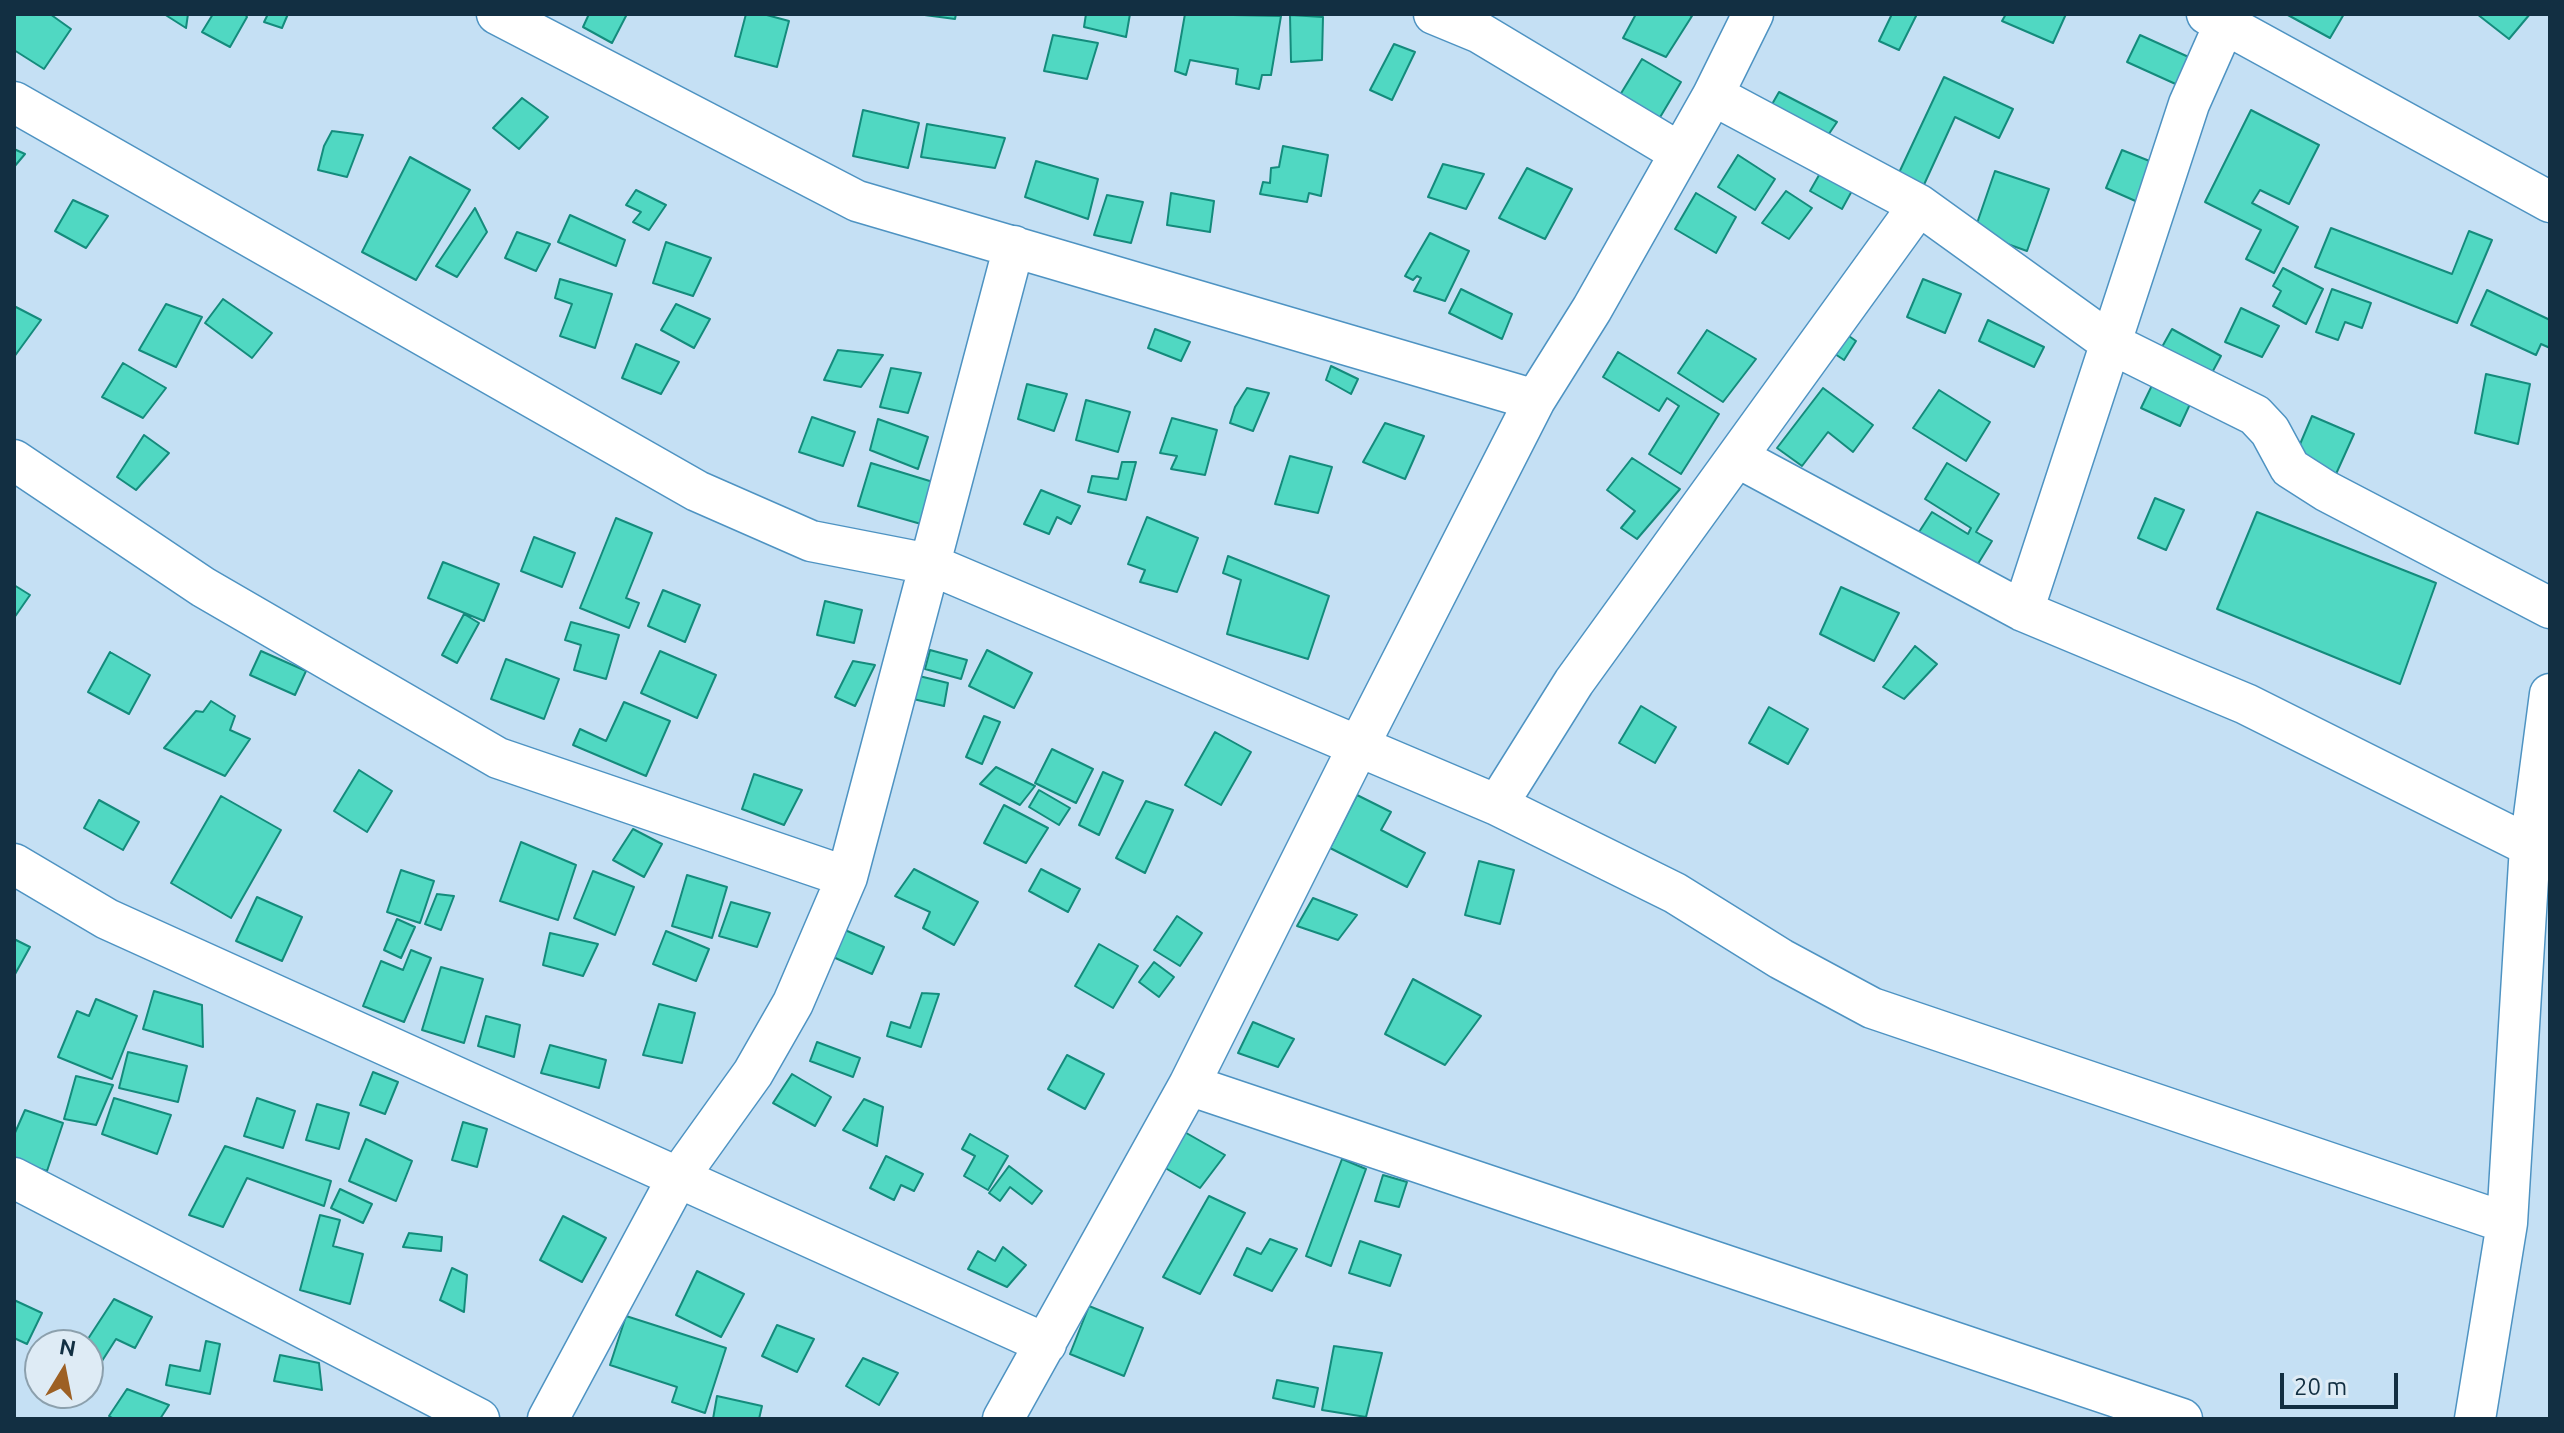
<!DOCTYPE html>
<style>
body{margin:0}
#map{position:relative;width:2564px;height:1433px;overflow:hidden;background:#c5e0f4;font-family:Ubuntu,sans-serif}
canvas{display:block}
.frame{position:absolute;inset:0;border:16px solid #122f42;pointer-events:none}
.north{position:absolute;left:24px;top:1329px;width:80px;height:80px;box-sizing:border-box;background:#deebf5;border:2px solid #8ca0ad;border-radius:50%;rotate:10deg;font-size:22px;font-weight:700;line-height:32px;text-align:center;color:#122f42}
.north::after{content:'';display:block;margin:auto;width:28px;height:36px;background:#9d6024;clip-path:polygon(50% 0,100% 100%,50% 72%,0 100%)}
.scale{position:absolute;left:2280px;top:1373px;width:118px;height:36px;box-sizing:border-box;border:4px solid #122f42;border-top:0;padding-left:10px;font-size:24px;line-height:28px;white-space:nowrap;color:#122f42;-webkit-text-stroke:6px #deebf5;paint-order:stroke}
</style>
<div id="map">
<canvas width="2564" height="1433"></canvas>
<div class="frame"></div>
<div class="north">N</div>
<div class="scale">20 m</div>
</div>
<script>
const c = document.querySelector('canvas').getContext('2d');
c.lineJoin = 'round';
function fill(path, color) {
  c.fillStyle = color;
  c.fill(path, 'evenodd');
}
function toPath(rows) {
  const path = new Path2D();
  for (const r of rows) {
    path.moveTo(r[0], r[1]);
    for (let i = 2; i < r.length; i += 2) path.lineTo(r[i], r[i + 1]);
  }
  return path;
}
function trace(path, color, width, dash) {
  c.strokeStyle = color;
  c.lineWidth = width;
  c.lineCap = dash ? 'butt' : 'round';
  c.setLineDash(dash || []);
  c.stroke(path);
}
const building = toPath([
 [14,14,50,14,71,29,44,69,14,50,14,14],
 [164,14,188,14,186,28,164,14],
 [213,14,245,14,247,17,230,47,202,32,213,14],
 [268,14,288,14,282,28,264,22,268,14],
 [589,14,627,14,612,43,583,27,589,14],
 [746,14,763,14,789,21,777,67,735,56,746,14],
 [917,14,956,14,955,19,917,14],
 [1086,14,1130,14,1126,37,1084,27,1086,14],
 [1185,14,1281,16,1271,75,1262,75,1259,89,1236,84,1238,69,1190,60,1186,75,1175,71,1185,14],
 [1636,14,1688,14,1692,16,1666,57,1623,38,1636,14],
 [1892,14,1917,14,1899,50,1879,41,1892,14],
 [2006,14,2066,14,2053,43,2002,21,2006,14],
 [2286,14,2344,14,2330,38,2286,14],
 [2477,14,2530,14,2509,39,2477,14],
 [1290,15,1323,17,1322,60,1291,62,1290,15],
 [1053,35,1098,43,1087,79,1044,71,1053,35],
 [2140,35,2193,59,2180,86,2127,62,2140,35],
 [1394,44,1415,52,1392,100,1370,90,1394,44],
 [1642,59,1681,82,1659,119,1620,95,1642,59],
 [1944,77,2013,109,1999,138,1955,117,1922,189,1897,177,1944,77],
 [1779,92,1837,122,1822,144,1767,113,1779,92],
 [522,98,548,117,519,149,493,128,522,98],
 [863,110,919,123,908,168,853,156,863,110],
 [2251,110,2319,145,2289,204,2260,190,2252,203,2298,227,2274,273,2246,259,2261,230,2205,202,2251,110],
 [927,124,1005,138,995,168,921,157,927,124],
 [332,131,363,135,347,177,318,170,324,146,332,131],
 [1283,146,1328,155,1321,196,1309,193,1307,202,1260,194,1263,182,1270,183,1271,168,1279,167,1283,146],
 [14,149,25,154,14,167,14,149],
 [2122,150,2157,164,2140,203,2106,188,2122,150],
 [1738,155,1775,179,1755,210,1718,187,1738,155],
 [410,157,470,190,416,280,362,252,410,157],
 [1036,161,1098,179,1088,219,1025,197,1036,161],
 [1827,161,1859,178,1842,209,1810,191,1827,161],
 [1443,164,1484,174,1466,209,1428,197,1443,164],
 [1527,168,1572,189,1545,239,1499,218,1527,168],
 [1995,171,2049,189,2027,251,1974,232,1995,171],
 [636,190,666,205,649,230,633,222,641,212,626,205,636,190],
 [1786,191,1812,208,1789,239,1762,223,1786,191],
 [1171,193,1214,201,1210,232,1167,225,1171,193],
 [1696,193,1736,217,1716,253,1675,229,1696,193],
 [1107,195,1143,202,1131,243,1094,235,1107,195],
 [73,200,108,216,86,248,55,231,73,200],
 [475,208,487,232,457,277,436,266,475,208],
 [570,215,625,240,616,266,558,242,570,215],
 [2331,228,2452,274,2469,231,2492,240,2457,323,2315,267,2331,228],
 [517,232,550,244,536,271,505,258,517,232],
 [1430,233,1469,251,1445,301,1414,291,1421,278,1417,276,1413,280,1405,276,1430,233],
 [666,242,711,258,693,296,653,283,666,242],
 [2283,268,2323,289,2306,324,2273,306,2281,291,2273,286,2283,268],
 [560,279,612,294,595,348,560,336,572,304,555,298,560,279],
 [1923,279,1961,294,1945,333,1907,317,1923,279],
 [1461,289,1512,314,1502,339,1449,313,1461,289],
 [2332,289,2371,303,2362,328,2345,322,2338,340,2316,332,2332,289],
 [2487,290,2550,320,2550,348,2541,344,2536,355,2471,325,2487,290],
 [223,299,272,333,252,358,205,323,223,299],
 [166,304,202,317,176,367,139,350,166,304],
 [676,304,710,319,694,348,661,330,676,304],
 [14,306,41,320,14,357,14,306],
 [2241,308,2279,326,2262,357,2225,342,2241,308],
 [1988,320,2044,347,2034,367,1979,341,1988,320],
 [1836,327,1856,341,1844,360,1823,346,1836,327],
 [1155,329,1190,342,1181,361,1148,348,1155,329],
 [2172,329,2221,356,2207,382,2157,356,2172,329],
 [1707,330,1756,359,1723,402,1678,373,1707,330],
 [636,344,679,362,661,394,622,378,636,344],
 [838,350,883,355,861,387,824,380,838,350],
 [1618,352,1719,414,1681,474,1649,454,1679,406,1667,398,1659,411,1603,377,1618,352],
 [123,363,166,388,143,418,102,397,123,363],
 [1331,366,1358,379,1351,394,1326,380,1331,366],
 [891,368,921,373,908,413,880,407,891,368],
 [2158,373,2196,391,2180,426,2141,408,2158,373],
 [2486,374,2530,384,2518,444,2475,433,2486,374],
 [1027,384,1067,394,1054,431,1018,419,1027,384],
 [1247,388,1269,393,1253,431,1230,423,1235,407,1247,388],
 [1823,388,1873,425,1853,452,1828,432,1802,466,1777,448,1823,388],
 [1939,390,1990,422,1966,461,1913,428,1939,390],
 [1086,400,1130,412,1118,452,1076,440,1086,400],
 [2312,416,2354,434,2336,474,2295,456,2312,416],
 [812,417,855,432,843,466,799,452,812,417],
 [1172,418,1217,430,1205,475,1171,469,1177,456,1160,453,1172,418],
 [878,419,928,437,918,469,870,450,878,419],
 [1385,423,1424,436,1405,479,1363,462,1385,423],
 [144,435,169,453,136,490,117,477,144,435],
 [1290,456,1332,467,1318,513,1275,504,1290,456],
 [1632,458,1680,489,1637,539,1621,528,1635,511,1607,490,1632,458],
 [1122,462,1136,462,1126,500,1088,492,1092,476,1118,479,1122,462],
 [871,463,933,482,921,524,858,506,871,463],
 [1947,463,1999,494,1976,532,1992,541,1976,567,1919,532,1932,512,1968,534,1971,528,1925,499,1947,463],
 [1041,490,1080,506,1071,524,1057,517,1049,534,1024,524,1041,490],
 [2155,498,2184,510,2166,550,2138,538,2155,498],
 [2257,512,2436,583,2400,684,2217,609,2257,512],
 [1147,517,1198,538,1177,592,1140,582,1145,570,1128,564,1147,517],
 [616,518,652,533,626,598,639,603,629,628,580,608,616,518],
 [534,537,575,553,562,587,521,571,534,537],
 [1228,556,1329,596,1308,659,1227,634,1241,580,1223,573,1228,556],
 [443,562,499,584,484,621,428,598,443,562],
 [14,585,30,595,14,618,14,585],
 [1841,587,1899,613,1874,661,1820,634,1841,587],
 [663,590,700,605,685,642,648,626,663,590],
 [825,601,862,610,854,643,817,635,825,601],
 [464,614,479,623,457,663,442,655,464,614],
 [571,622,619,635,606,679,574,670,581,645,565,640,571,622],
 [1915,646,1937,664,1904,699,1883,687,1915,646],
 [930,650,967,660,961,679,925,669,930,650],
 [987,650,1032,673,1014,708,969,686,987,650],
 [261,651,306,671,295,695,250,675,261,651],
 [660,651,716,675,697,718,641,693,660,651],
 [110,652,150,675,129,714,88,692,110,652],
 [506,659,559,679,544,719,491,699,506,659],
 [853,661,875,665,855,706,835,697,853,661],
 [919,676,948,683,944,706,913,699,919,676],
 [211,701,235,716,230,730,250,739,225,776,164,748,196,711,203,712,211,701],
 [624,702,670,721,646,776,573,745,580,729,606,741,624,702],
 [1641,706,1676,727,1655,763,1619,743,1641,706],
 [1769,707,1808,729,1788,764,1749,743,1769,707],
 [984,716,1000,722,982,764,966,757,984,716],
 [1215,732,1251,752,1221,805,1185,785,1215,732],
 [1052,749,1093,769,1076,803,1035,783,1052,749],
 [996,767,1035,786,1020,805,980,784,996,767],
 [359,770,392,791,367,832,334,811,359,770],
 [1103,772,1123,781,1099,835,1079,825,1103,772],
 [754,774,802,790,784,825,742,809,754,774],
 [1039,790,1070,808,1059,825,1029,807,1039,790],
 [1357,795,1391,812,1381,830,1425,853,1407,887,1330,848,1357,795],
 [221,796,281,830,231,918,171,883,221,796],
 [99,800,139,822,123,850,84,828,99,800],
 [1146,801,1173,810,1145,873,1116,858,1146,801],
 [1004,805,1048,828,1026,863,984,843,1004,805],
 [633,829,662,844,644,877,613,860,633,829],
 [521,842,576,865,558,920,500,901,521,842],
 [1479,861,1514,870,1500,924,1465,915,1479,861],
 [914,869,978,902,954,945,923,928,930,912,895,896,914,869],
 [1041,869,1080,889,1068,912,1029,891,1041,869],
 [401,870,434,881,420,923,387,912,401,870],
 [593,871,634,887,615,935,574,918,593,871],
 [687,875,727,887,712,938,672,926,687,875],
 [437,894,454,896,441,930,425,924,437,894],
 [257,897,302,917,282,961,236,941,257,897],
 [1313,898,1357,915,1338,940,1297,926,1313,898],
 [731,902,770,913,757,947,719,936,731,902],
 [1177,916,1202,933,1180,966,1154,950,1177,916],
 [397,919,415,927,401,958,384,950,397,919],
 [845,930,884,947,872,974,833,957,845,930],
 [666,931,709,949,696,981,653,964,666,931],
 [550,933,598,944,583,976,543,965,550,933],
 [14,939,30,947,14,976,14,939],
 [1099,944,1138,966,1113,1008,1075,986,1099,944],
 [411,950,431,958,404,1022,363,1006,381,961,403,970,411,950],
 [1154,962,1174,977,1159,997,1139,982,1154,962],
 [441,967,483,979,464,1043,422,1030,441,967],
 [1413,979,1481,1016,1445,1065,1385,1034,1413,979],
 [154,991,202,1005,203,1047,143,1029,154,991],
 [922,993,939,994,921,1047,887,1036,891,1022,910,1028,922,993],
 [96,999,137,1016,112,1079,58,1057,77,1011,89,1016,96,999],
 [659,1004,695,1013,682,1063,643,1055,659,1004],
 [486,1016,520,1025,514,1057,478,1046,486,1016],
 [1253,1022,1294,1039,1278,1067,1238,1053,1253,1022],
 [817,1042,860,1058,853,1077,810,1061,817,1042],
 [550,1045,606,1060,599,1088,541,1073,550,1045],
 [128,1052,187,1066,178,1102,119,1088,128,1052],
 [1067,1055,1104,1074,1085,1109,1048,1089,1067,1055],
 [373,1072,398,1082,385,1114,360,1105,373,1072],
 [792,1074,831,1097,815,1126,773,1103,792,1074],
 [76,1076,113,1085,96,1125,64,1119,76,1076],
 [114,1098,171,1115,157,1154,102,1134,114,1098],
 [257,1098,295,1111,283,1148,244,1136,257,1098],
 [864,1099,883,1107,877,1146,843,1130,864,1099],
 [317,1104,349,1113,339,1149,306,1140,317,1104],
 [25,1110,63,1123,47,1171,14,1160,14,1135,25,1110],
 [463,1122,487,1129,477,1167,452,1160,463,1122],
 [1181,1130,1225,1155,1200,1188,1160,1165,1181,1130],
 [970,1134,1008,1156,988,1190,964,1176,975,1156,962,1149,970,1134],
 [366,1139,412,1161,396,1201,349,1181,366,1139],
 [225,1146,331,1181,324,1206,247,1178,223,1227,189,1215,225,1146],
 [886,1156,923,1174,914,1191,901,1185,894,1200,870,1188,886,1156],
 [1342,1159,1366,1169,1331,1266,1306,1256,1342,1159],
 [1009,1166,1042,1191,1032,1204,1010,1187,1000,1201,989,1193,1009,1166],
 [1383,1175,1407,1182,1399,1207,1375,1201,1383,1175],
 [340,1189,372,1204,363,1223,331,1208,340,1189],
 [1209,1196,1245,1213,1200,1294,1163,1277,1209,1196],
 [320,1215,340,1220,333,1246,363,1254,350,1304,300,1290,320,1215],
 [563,1216,606,1238,582,1282,540,1260,563,1216],
 [409,1233,442,1237,441,1251,403,1247,409,1233],
 [1270,1239,1297,1249,1272,1291,1234,1275,1247,1248,1261,1254,1270,1239],
 [1360,1241,1401,1255,1390,1286,1349,1273,1360,1241],
 [1003,1247,1026,1265,1007,1287,968,1269,978,1251,995,1261,1003,1247],
 [452,1268,467,1275,464,1312,440,1300,452,1268],
 [697,1271,744,1294,721,1337,676,1315,697,1271],
 [114,1299,152,1317,135,1348,116,1339,88,1383,88,1345,84,1345,114,1299],
 [14,1300,42,1313,27,1344,14,1338,14,1300],
 [1089,1306,1143,1328,1124,1376,1070,1354,1089,1306],
 [626,1316,726,1348,705,1413,672,1402,677,1387,610,1365,626,1316],
 [777,1325,814,1339,797,1372,762,1356,777,1325],
 [206,1341,220,1344,210,1394,166,1385,170,1365,200,1371,206,1341],
 [1334,1346,1382,1353,1366,1417,1322,1410,1334,1346],
 [280,1355,319,1363,322,1390,274,1381,280,1355],
 [863,1358,898,1373,879,1405,846,1386,863,1358],
 [1277,1380,1318,1388,1314,1407,1273,1398,1277,1380],
 [127,1389,169,1405,160,1419,114,1419,109,1416,127,1389],
 [56,1393,81,1393,75,1403,56,1393],
 [717,1396,762,1406,759,1419,713,1419,717,1396]
]);
const street = toPath([
 [497,14,857,201,1535,400],
 [1434,14,1480,33,1680,153],
 [2207,14,2550,202],
 [1713,95,1919,205,2112,344,2255,415,2270,431,2290,468,2326,491,2550,608],
 [14,102,697,491,811,541,929,564,1497,805,1675,893,1781,959,1872,1008,2507,1223],
 [1737,457,2023,611,2246,704,2530,846],
 [14,460,203,587,498,758,847,877],
 [2023,611,2189,104,2224,25],
 [1497,805,1574,682,1919,205],
 [14,864,107,919,1046,1344],
 [1189,1085,2182,1419],
 [14,1178,479,1419],
 [548,1419,677,1179,753,1073,793,1003,847,877,1014,246],
 [1003,1419,1189,1085,1359,745,1535,400,1592,309,1713,95,1753,14],
 [2475,1419,2507,1223,2530,846,2550,694]
]);
fill(building, '#50d8c2');
trace(building, '#148b7c', 2);
trace(street, '#4e93c2', 43);
trace(street, '#fff', 40);
</script>
